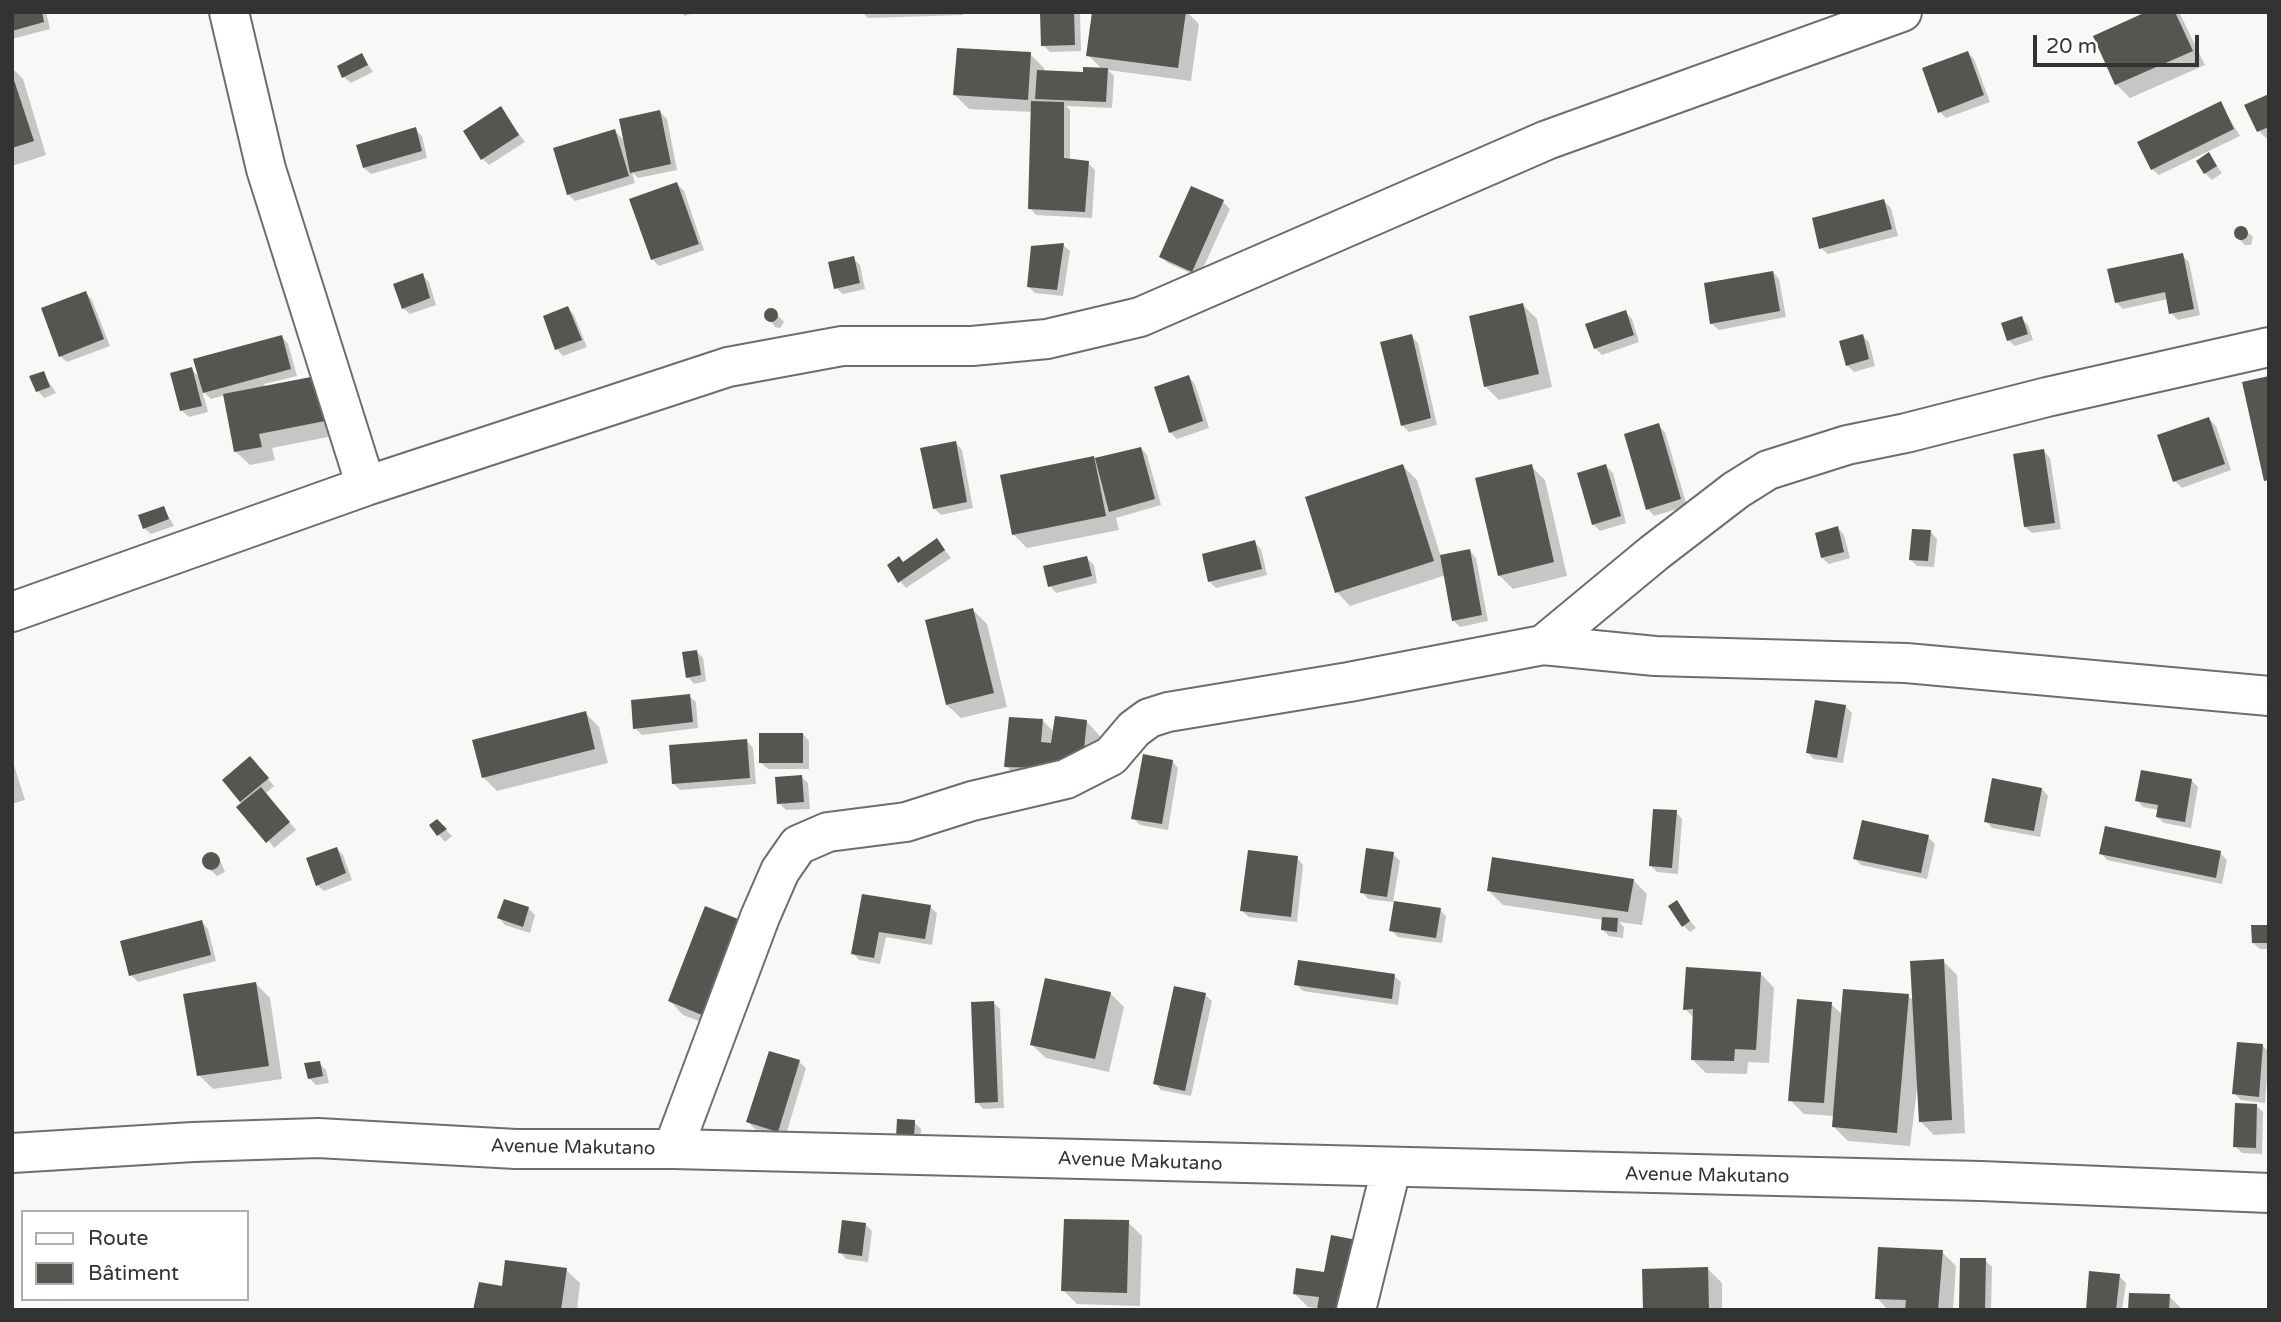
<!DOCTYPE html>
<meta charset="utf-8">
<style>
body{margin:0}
#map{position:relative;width:2281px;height:1322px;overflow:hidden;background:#f6f9f5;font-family:"Varela Round",sans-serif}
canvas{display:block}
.frame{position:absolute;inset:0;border:14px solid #323432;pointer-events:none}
.legend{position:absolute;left:21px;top:1210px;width:228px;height:91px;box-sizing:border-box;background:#fff;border:2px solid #adaead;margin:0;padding:9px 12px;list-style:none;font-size:21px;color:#323432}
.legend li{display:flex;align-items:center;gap:14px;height:35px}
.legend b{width:35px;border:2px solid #adaead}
.scale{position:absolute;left:2033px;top:35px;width:166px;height:32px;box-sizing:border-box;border:4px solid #323432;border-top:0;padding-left:9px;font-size:21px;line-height:24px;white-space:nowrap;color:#323432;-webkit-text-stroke:5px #fff;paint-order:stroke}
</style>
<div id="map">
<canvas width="2281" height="1322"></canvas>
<div class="frame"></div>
<ul class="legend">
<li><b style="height:9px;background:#fff"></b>Route</li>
<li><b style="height:19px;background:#555551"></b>Bâtiment</li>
</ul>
<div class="scale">20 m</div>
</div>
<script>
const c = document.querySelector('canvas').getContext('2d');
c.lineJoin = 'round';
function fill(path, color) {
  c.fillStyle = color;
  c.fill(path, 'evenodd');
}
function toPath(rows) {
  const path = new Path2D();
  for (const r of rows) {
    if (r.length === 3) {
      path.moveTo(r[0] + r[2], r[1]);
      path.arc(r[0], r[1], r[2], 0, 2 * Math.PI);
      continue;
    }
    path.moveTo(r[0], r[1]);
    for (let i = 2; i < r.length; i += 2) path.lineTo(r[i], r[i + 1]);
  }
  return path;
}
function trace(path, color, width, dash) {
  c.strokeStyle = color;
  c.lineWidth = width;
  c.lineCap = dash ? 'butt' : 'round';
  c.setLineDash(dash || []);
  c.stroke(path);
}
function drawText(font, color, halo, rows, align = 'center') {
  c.font = font + ' "Varela Round",sans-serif';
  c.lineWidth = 7;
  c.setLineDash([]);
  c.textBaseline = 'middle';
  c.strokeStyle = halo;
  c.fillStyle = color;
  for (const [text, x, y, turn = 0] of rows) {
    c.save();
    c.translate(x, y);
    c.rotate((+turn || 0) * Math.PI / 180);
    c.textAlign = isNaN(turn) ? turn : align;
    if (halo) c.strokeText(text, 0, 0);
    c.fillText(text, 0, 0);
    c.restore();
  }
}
const shadow = toPath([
 [12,12,46,12,50,29,12,39],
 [681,12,695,12,685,16],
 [862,12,963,12,963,15,868,18],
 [1042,12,1080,12,1081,51,1050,52,1043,45],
 [1094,12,1187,12,1199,24,1191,81,1108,70,1114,76,1112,108,1066,106,1070,110,1070,161,1088,163,1095,170,1092,218,1036,215,1030,208,1033,112,969,109,955,95,1030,54,1044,68,1044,72,1084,74,1102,69,1088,55],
 [2150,12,2179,12,2205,65,2130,98,2116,84,2096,37],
 [1968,53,1974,59,1990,102,1946,118,1940,112],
 [362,55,373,72,351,83,344,77],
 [12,68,23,79,46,155,12,166],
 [2269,96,2269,136,2266,138,2259,131],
 [2220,103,2240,136,2159,175,2152,169],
 [500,108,525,142,489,165,483,159],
 [660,112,667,119,677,170,638,178,632,172,635,183,575,201,568,194,615,131,625,141],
 [415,129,422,136,427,158,371,174,364,168],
 [2209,155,2222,173,2212,180,2205,173],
 [677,184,684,191,704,250,659,266,652,259],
 [1884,201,1891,208,1898,236,1828,254,1821,248],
 [1223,202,1230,209,1199,277,1168,263,1161,257],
 [2237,229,2246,231,2253,237,2251,245,2245,245,2238,238],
 [1063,245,1070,251,1063,296,1035,293,1028,286],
 [2182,255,2189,262,2200,315,2178,320,2171,313,2168,299,2123,309,2116,302],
 [853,258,860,265,865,289,843,294,836,288],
 [1773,272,1779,279,1786,317,1719,330,1712,324],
 [422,275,429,282,436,305,410,314,403,308],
 [86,293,92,300,110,346,67,362,60,356],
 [1523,305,1537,319,1552,387,1499,400,1485,386],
 [568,308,574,315,587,347,563,356,557,349],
 [773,310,784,322,780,328,775,327,766,315],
 [1625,312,1632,319,1639,342,1602,355,1595,348],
 [2021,318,2028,325,2033,340,2015,346,2008,340],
 [1411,336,1418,343,1437,425,1409,432,1402,425],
 [1863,336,1869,342,1875,366,1854,372,1847,365],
 [282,337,288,344,297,376,264,384,265,387,315,378,338,435,272,448,275,460,250,465,236,452,225,395,211,399,202,390,208,412,189,417,182,411,191,369,200,378],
 [43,373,56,393,44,398,38,391],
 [1189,377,1195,384,1209,428,1177,439,1170,432],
 [2209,419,2216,426,2231,470,2182,488,2175,481],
 [1658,425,1665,432,1687,506,1654,516,1648,509],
 [956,443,962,450,973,508,941,515,934,508],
 [1141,448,1147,455,1161,505,1116,518,1119,530,1027,548,1013,534,1094,458],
 [2044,451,2050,458,2061,529,2032,533,2025,527],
 [1403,466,1417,480,1441,557,1470,551,1476,558,1488,621,1460,627,1453,620,1446,575,1350,606,1337,592],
 [1531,466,1545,480,1567,576,1513,589,1499,575],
 [1606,466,1613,473,1626,523,1600,531,1593,524],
 [164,508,174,526,151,534,144,528],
 [1838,528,1844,535,1850,558,1829,564,1822,558],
 [1931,532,1937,539,1934,567,1917,566,1910,559],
 [937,540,951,558,906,588,900,581,903,563],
 [1254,542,1261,549,1267,575,1216,588,1210,582],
 [1087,558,1094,565,1097,583,1056,593,1050,586],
 [973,610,987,624,1007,707,961,718,947,705],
 [696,651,703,658,706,681,694,684,688,677],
 [689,696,696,702,698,728,642,735,635,728],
 [1845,706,1852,713,1843,763,1814,759,1807,752],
 [585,713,599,727,608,763,497,791,483,777],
 [1042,720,1055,733,1087,722,1100,736,1095,782,1020,780,1006,766],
 [803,734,809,741,809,769,768,769,761,763],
 [747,741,753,748,756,784,680,790,673,783],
 [12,759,25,800,12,804],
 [1172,761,1178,768,1168,830,1140,825,1133,818],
 [257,765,274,786,265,794,296,830,274,848,224,780],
 [801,777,808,783,810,809,786,810,779,803],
 [2192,781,2198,787,2191,828,2164,823,2157,817,2159,810,2143,807,2137,800],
 [2042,789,2048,796,2040,837,1992,828,1986,821],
 [1676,812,1682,819,1678,874,1657,872,1650,865],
 [437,821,452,836,445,842,431,826],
 [1928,837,1935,844,1927,879,1861,865,1854,858],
 [337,849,343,855,352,880,324,891,317,885],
 [2101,853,2220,853,2227,860,2222,884,2107,860],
 [1393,854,1400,861,1393,902,1368,899,1362,892],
 [215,855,221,862,225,872,217,876,204,864,207,856],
 [1297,858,1303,865,1297,922,1249,917,1242,911],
 [1633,880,1647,894,1642,925,1619,922,1624,927,1623,938,1609,936,1603,930,1604,920,1503,905,1489,891],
 [863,896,930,907,937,913,932,945,886,937,880,964,859,960,853,953],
 [1676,903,1696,928,1690,932,1683,925],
 [528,908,535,915,530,933,505,925,499,918],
 [1440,910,1446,916,1442,943,1398,937,1391,930],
 [202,922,208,929,216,961,138,982,131,975],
 [2267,927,2269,949,2260,949,2253,943],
 [769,941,733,1034,683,1015,670,1001],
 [1943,961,1957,975,1965,1133,1934,1135,1920,1121,1918,1081,1910,1146,1848,1141,1834,1127,1835,1116,1804,1114,1790,1100,1831,1004,1843,1015,1908,996,1914,1001],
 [1761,974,1774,988,1769,1063,1748,1062,1747,1074,1706,1073,1692,1059,1694,1018,1685,1009],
 [1394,976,1401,982,1398,1005,1303,991,1296,984],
 [256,984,270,998,282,1079,213,1089,199,1075],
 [1110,993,1124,1007,1109,1072,1046,1058,1032,1045],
 [1205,995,1212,1001,1191,1096,1161,1090,1155,1083],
 [994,1003,1000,1009,1004,1108,983,1109,977,1102],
 [2263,1046,2269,1052,2265,1103,2241,1100,2234,1093],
 [799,1062,806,1068,785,1138,755,1129,748,1122],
 [319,1063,326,1070,329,1083,316,1085,309,1078],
 [2256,1105,2263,1112,2262,1154,2242,1153,2235,1146],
 [914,1122,921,1129,919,1162,904,1161],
 [1128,1222,1142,1236,1140,1306,1077,1304,1063,1290],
 [865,1224,872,1231,868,1262,846,1259,840,1252],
 [1942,1252,1956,1266,1953,1310,1888,1310,1877,1298],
 [1985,1260,1992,1267,1991,1310,1960,1310],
 [1708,1269,1722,1283,1722,1310,1644,1310],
 [566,1270,580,1283,577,1310,475,1310,503,1288],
 [1325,1274,1319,1308,1308,1307,1294,1293],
 [2119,1276,2126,1283,2122,1310,2087,1310],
 [2169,1296,2183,1310,2130,1310]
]);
const building = toPath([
 [12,12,42,12,44,22,12,31],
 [1040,12,1074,12,1075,45,1041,46],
 [1092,12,1186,12,1178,68,1086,56],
 [2146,12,2175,12,2193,51,2115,85,2093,36],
 [957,48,1031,52,1028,100,953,95],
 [1968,51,1984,95,1938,113,1922,68],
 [362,53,368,65,342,78,337,66],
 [1083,67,1108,68,1106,102,1035,99,1037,70,1083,72],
 [12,74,34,141,12,148],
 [2269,94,2269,127,2257,132,2244,105],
 [1031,101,1064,102,1064,158,1089,161,1085,212,1028,209],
 [2221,101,2234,129,2151,170,2137,142],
 [501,106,519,135,481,160,463,131],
 [660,110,671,164,630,173,619,119],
 [416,127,422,151,363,168,356,145],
 [615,129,629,176,567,195,553,148],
 [2209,152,2217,166,2204,174,2196,161],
 [677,182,699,244,651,260,629,199],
 [1191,186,1224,200,1192,272,1159,257],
 [1884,199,1892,229,1819,249,1812,218],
 [2241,233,7],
 [1064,243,1057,290,1027,287,1031,246],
 [2183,253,2194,309,2169,314,2165,292,2115,303,2107,269],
 [854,256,860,283,834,289,828,262],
 [1773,271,1780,311,1710,324,1704,283],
 [423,273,430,298,402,309,393,284],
 [86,291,104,339,59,357,41,308],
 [1523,303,1539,374,1484,387,1469,316],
 [568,306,582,340,555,350,543,316],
 [771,315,7],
 [1626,310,1634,335,1594,349,1585,324],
 [2022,316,2028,334,2007,341,2001,323],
 [1412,334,1431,418,1401,426,1380,342],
 [1863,334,1869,359,1846,366,1839,341],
 [282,335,291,369,203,393,193,359],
 [192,367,202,406,180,411,170,373],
 [44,371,50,387,36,392,29,376],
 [1189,375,1203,421,1169,433,1154,387],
 [316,376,325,421,259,434,262,447,234,452,223,394],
 [2269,376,2269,480,2264,481,2242,382],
 [2209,417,2225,464,2173,482,2157,435],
 [1659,423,1681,499,1646,510,1624,434],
 [956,441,967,502,933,509,920,448],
 [1141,447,1155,499,1109,512,1095,458],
 [2044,449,2055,523,2024,527,2013,454],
 [1094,456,1106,516,1012,535,1000,475],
 [1403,464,1434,561,1335,593,1305,497],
 [1532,464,1554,562,1498,576,1475,478],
 [1606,464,1621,516,1592,525,1577,473],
 [164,506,169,519,143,529,138,515],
 [1838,526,1844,552,1821,558,1815,533],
 [1912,529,1931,530,1928,561,1909,560],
 [937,538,945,550,898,583,887,565,899,556,903,562],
 [1255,540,1262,569,1208,582,1202,554],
 [1470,549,1482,615,1452,621,1440,555],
 [1087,556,1092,576,1048,587,1043,566],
 [973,608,994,693,946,705,925,620],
 [697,650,701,675,686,678,682,652],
 [690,694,693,722,633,729,631,700],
 [1815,700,1846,705,1837,758,1806,753],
 [586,711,595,749,482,778,472,740],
 [1055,716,1087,720,1082,769,1004,767,1009,717,1043,719,1041,742,1051,743],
 [759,733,803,733,803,763,759,763],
 [747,739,750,778,672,784,669,745],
 [1143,754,1173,760,1162,824,1131,819],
 [250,756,269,778,240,802,222,780],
 [2141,770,2192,779,2185,822,2156,817,2158,805,2135,801],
 [802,775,804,802,777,804,775,777],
 [1992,778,2042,788,2034,831,1984,822],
 [261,787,290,822,266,843,236,807],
 [1653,809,1677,810,1672,868,1649,866],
 [437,819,447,829,437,836,429,825],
 [1862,820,1929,835,1921,873,1853,859],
 [2105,826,2221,851,2216,878,2099,854],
 [337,847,346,873,316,886,306,858],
 [1366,848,1394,852,1387,897,1360,893],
 [1248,850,1298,856,1291,917,1240,911],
 [211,861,9],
 [1492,857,1634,879,1628,912,1487,891],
 [862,894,931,905,925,939,879,932,874,958,851,954],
 [504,899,529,907,523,927,497,918],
 [1677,900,1690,921,1682,927,1668,906],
 [1394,901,1441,908,1436,938,1389,931],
 [705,906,756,926,719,1022,668,1001],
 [1602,917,1618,918,1617,932,1601,930],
 [202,920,211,955,129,976,120,941],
 [2251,925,2267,925,2268,943,2252,943],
 [1944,959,1952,1120,1919,1122,1910,961],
 [1298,960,1395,974,1392,999,1294,985],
 [1686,967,1761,972,1756,1050,1735,1049,1734,1061,1691,1060,1693,1009,1683,1010],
 [1045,978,1111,992,1095,1059,1030,1045],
 [256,982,269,1066,197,1076,183,994],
 [1174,986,1206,993,1185,1091,1153,1084],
 [1843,989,1909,994,1897,1133,1832,1127],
 [1797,999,1832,1002,1824,1103,1788,1101],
 [994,1001,998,1102,975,1103,971,1002],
 [2237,1042,2263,1044,2259,1097,2232,1094],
 [769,1051,800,1060,778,1132,746,1122],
 [320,1061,323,1076,308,1079,304,1063],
 [2235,1103,2257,1104,2256,1148,2233,1147],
 [897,1119,915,1120,913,1156,895,1155],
 [1064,1219,1129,1220,1127,1293,1061,1291],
 [842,1220,866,1223,862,1256,838,1253],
 [1331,1235,1357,1240,1345,1310,1317,1310,1319,1297,1293,1294,1296,1268,1324,1272],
 [1878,1247,1943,1250,1938,1310,1905,1310,1906,1300,1875,1299],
 [1960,1258,1986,1258,1985,1310,1959,1310],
 [505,1260,567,1268,561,1310,473,1310,479,1282,502,1286],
 [1708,1267,1709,1310,1643,1310,1642,1269],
 [2089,1271,2120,1274,2116,1310,2086,1310],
 [2129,1293,2170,1294,2169,1310,2128,1310]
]);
const minor = toPath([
 [229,12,266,169,366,486],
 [12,612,366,486,728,367,842,346,972,346,1047,339,1140,317,1547,140,1902,12],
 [1543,645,1654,553,1736,490,1768,470,1847,445,1906,433,2047,397,2269,347],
 [673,1149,760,917,780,871,798,845,828,832,906,822,972,801,1066,779,1111,756,1134,729,1149,718,1168,712,1349,682,1543,645,1655,656,1906,663,2269,696],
 [12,1153,193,1142,318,1138,516,1149,673,1149,1981,1181,2269,1193],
 [1356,1310,1391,1169]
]);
const streetNames = [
 ["Avenue Makutano",573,1148,1],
 ["Avenue Makutano",1140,1162,2],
 ["Avenue Makutano",1707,1176,1]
];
fill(shadow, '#0003');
fill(building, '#555551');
trace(minor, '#6b6e6b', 42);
trace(minor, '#fff', 38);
drawText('19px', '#323432', '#fff', streetNames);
</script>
